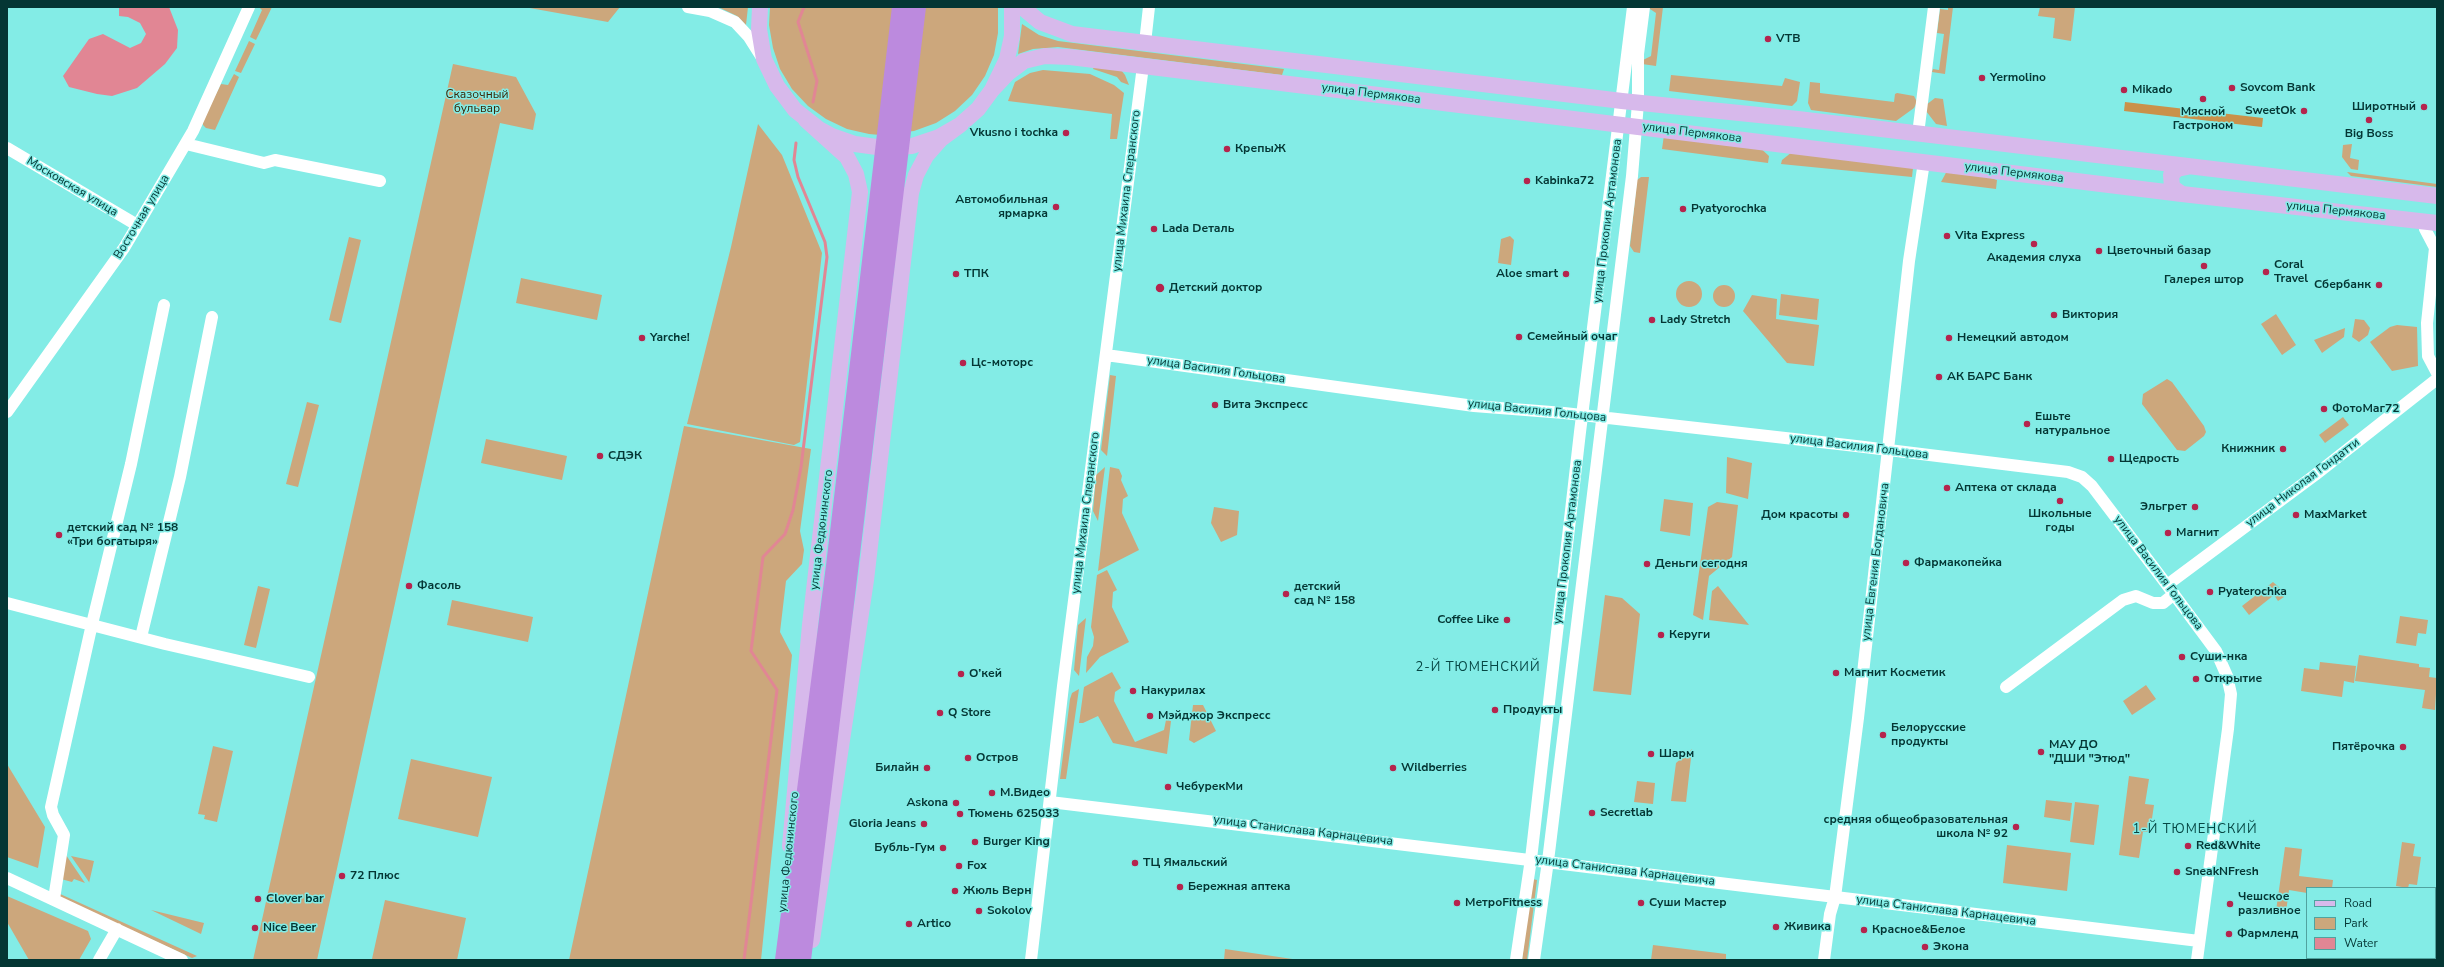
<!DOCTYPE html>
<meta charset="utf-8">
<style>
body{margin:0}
#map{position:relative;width:2444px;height:967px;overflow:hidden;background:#83ece6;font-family:"Nunito Sans",sans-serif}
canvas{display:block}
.frame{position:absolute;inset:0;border:8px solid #043634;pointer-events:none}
.legend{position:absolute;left:2306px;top:887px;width:130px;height:72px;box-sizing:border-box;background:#83ece6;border:1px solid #50a39f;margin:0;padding:5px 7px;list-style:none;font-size:12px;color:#043634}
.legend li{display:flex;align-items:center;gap:8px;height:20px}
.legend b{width:20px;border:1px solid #50a39f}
</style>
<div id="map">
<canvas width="2444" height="967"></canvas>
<div class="frame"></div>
<ul class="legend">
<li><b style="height:5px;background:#d7b9eb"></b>Road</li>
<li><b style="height:11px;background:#cca77c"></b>Park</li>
<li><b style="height:11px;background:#e18694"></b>Water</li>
</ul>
</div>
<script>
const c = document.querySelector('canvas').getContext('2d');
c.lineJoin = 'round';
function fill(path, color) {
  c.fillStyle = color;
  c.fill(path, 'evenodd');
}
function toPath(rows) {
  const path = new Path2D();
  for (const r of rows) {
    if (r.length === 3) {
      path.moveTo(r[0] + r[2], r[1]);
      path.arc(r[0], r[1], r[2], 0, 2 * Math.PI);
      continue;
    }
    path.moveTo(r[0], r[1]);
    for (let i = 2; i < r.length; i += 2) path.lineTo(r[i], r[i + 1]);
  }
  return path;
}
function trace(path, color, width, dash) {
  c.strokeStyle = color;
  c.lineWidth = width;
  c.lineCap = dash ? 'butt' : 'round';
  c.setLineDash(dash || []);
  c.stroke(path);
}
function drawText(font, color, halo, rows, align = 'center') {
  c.font = font + ' "Nunito Sans",sans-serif';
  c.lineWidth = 3;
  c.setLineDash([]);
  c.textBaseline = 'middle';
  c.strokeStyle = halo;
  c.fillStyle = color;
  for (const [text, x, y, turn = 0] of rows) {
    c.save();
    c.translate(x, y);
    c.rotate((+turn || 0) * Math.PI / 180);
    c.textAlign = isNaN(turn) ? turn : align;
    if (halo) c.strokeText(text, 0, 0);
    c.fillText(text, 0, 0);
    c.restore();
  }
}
const green = toPath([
 [259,7,272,7,256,40,250,37,262,10],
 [524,7,620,7,608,22],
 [718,7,748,7,746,25,737,16],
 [770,7,998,7,998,33,994,55,985,76,972,95,955,111,936,123,914,131,880,135,869,134,847,129,826,119,808,106,792,89,780,69,773,48,769,25],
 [1650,7,1663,7,1656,66,1642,64,1643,60,1651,56,1656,13,1650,9],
 [1948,7,1953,7,1945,74,1932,72,1933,69,1939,70,1944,34,1937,33,1940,9,1948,10],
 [2040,7,2075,7,2071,41,2053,38,2055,18,2038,16],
 [1022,24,1039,35,1058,41,1284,69,1282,75,1058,47,1033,49,1018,54],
 [249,41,255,44,241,73,235,71],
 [453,64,516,77,536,114,533,130,500,123,317,960,253,960],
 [1094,67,1121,70,1125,75,1129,85,1121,82,1117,77,1093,69],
 [1043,70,1090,74,1114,85,1124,93,1117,139,1110,139,1112,114,1008,101,1015,82,1030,73],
 [234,74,239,77,215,130,206,128,203,125,203,119,221,84,228,85],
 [1671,75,1782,86,1785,78,1800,82,1797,101,1792,106,1669,91],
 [1810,82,1820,83,1820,93,1894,102,1895,94,1897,93,1914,96,1917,102,1914,108,1896,121,1811,110,1808,103],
 [1935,98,1943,99,1947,126,1936,124,1926,111,1926,105],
 [758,124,782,155,822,253,800,442,794,445,687,424,731,247],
 [1664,135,1757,145,1769,156,1768,163,1662,149],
 [2352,144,2350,158,2359,160,2358,170,2351,169,2342,157,2343,145],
 [1792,152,1913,168,1912,177,1781,164,1782,160],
 [1948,169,1972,172,1997,180,1996,189,1941,182],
 [2347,172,2437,184,2437,187,2351,176],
 [1641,177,1649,177,1640,253,1634,252,1630,246,1637,180],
 [1510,236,1514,240,1511,265,1498,263,1501,239],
 [349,237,361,240,341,323,329,320],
 [521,278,602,295,597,320,516,303],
 [1689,294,13],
 [1724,296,11],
 [1781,294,1819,299,1817,320,1779,315],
 [1752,295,1777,299,1776,319,1819,325,1814,366,1787,363,1743,311],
 [2276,314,2296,345,2282,355,2261,324],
 [2355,319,2364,320,2370,328,2368,335,2359,342,2352,337],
 [2397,325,2417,327,2418,366,2392,371,2370,342,2390,327],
 [2345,328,2344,337,2322,353,2314,340],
 [1110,375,1116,376,1107,456,1101,450],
 [2167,379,2172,382,2204,426,2206,432,2204,436,2185,451,2177,450,2142,404,2143,394],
 [307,402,319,405,298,487,286,484],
 [2343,417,2349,425,2325,443,2319,435],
 [684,426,811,449,800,531,804,550,802,564,786,581,780,632,792,655,761,960,569,960],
 [486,439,567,456,562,480,481,463],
 [1727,457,1752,463,1748,499,1726,493],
 [1105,467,1098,521,1093,511,1096,475],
 [1110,467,1119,469,1122,476,1121,480,1128,496,1123,499,1122,513,1139,550,1098,571],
 [1664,499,1693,503,1690,536,1660,531],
 [1717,502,1738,505,1732,557,1709,576,1703,620,1693,615,1708,507],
 [1214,507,1239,511,1237,535,1221,542,1211,523],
 [1107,570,1117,590,1113,592,1112,607,1129,642,1100,657,1086,673,1087,657,1093,646,1094,637,1091,627,1097,575],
 [2273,582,2281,589,2284,597,2278,601,2274,595,2249,615,2242,606],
 [258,586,270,589,256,648,244,645],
 [1718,586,1749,625,1709,620,1712,591],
 [1605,595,1622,598,1640,614,1631,695,1593,691],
 [452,600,533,617,528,642,447,625],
 [2400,616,2428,620,2426,634,2418,633,2416,646,2396,643],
 [1086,618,1079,676,1074,670,1078,625],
 [2359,655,2419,664,2419,667,2430,668,2429,677,2437,678,2435,710,2422,708,2425,690,2355,681],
 [2320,662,2356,666,2354,683,2344,681,2342,697,2301,691,2304,668,2319,670],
 [1112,672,1121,688,1115,692,1114,701,1135,742,1164,730,1166,720,1171,721,1167,754,1113,743,1098,716,1083,723,1079,723,1084,687],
 [2146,685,2156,699,2132,715,2123,701],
 [1079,689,1066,779,1060,779,1070,699,1072,693],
 [1193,705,1203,705,1216,731,1194,743,1189,740],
 [213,746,233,751,217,822,204,819,205,815,198,814],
 [1692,749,1686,802,1671,801,1676,763],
 [411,759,492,777,478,837,398,819],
 [7,764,45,827,38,868,7,857],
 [2129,776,2149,779,2145,804,2154,805,2150,832,2143,832,2139,858,2119,855],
 [1637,781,1655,783,1653,804,1634,802],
 [2046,800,2072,803,2070,821,2044,817],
 [2075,802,2099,805,2094,845,2070,842],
 [2402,842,2415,844,2413,856,2421,857,2417,885,2409,884,2408,888,2396,886],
 [2007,845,2071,853,2067,891,2003,883],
 [2285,847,2302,849,2299,876,2333,880,2332,888,2307,888,2307,893,2289,890,2286,912,2276,911],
 [66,855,85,883,74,879,72,882,61,879],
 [71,856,94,861,89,883,89,882],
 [1532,879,1537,880,1527,960,1522,960],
 [58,893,197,956,192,958,60,898],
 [7,896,88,931,91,939,79,960,29,960,7,922],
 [385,900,466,918,457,960,372,959],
 [151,910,204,923,201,934],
 [1653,945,1726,954,1726,960,1651,960],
 [1225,949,1279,957,1299,960,1224,960]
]);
const forest = toPath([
 [2125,102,2263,118,2262,127,2124,111]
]);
const water = toPath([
 [119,7,169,7,178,30,177,48,165,64,137,88,112,96,97,94,69,87,63,76,89,39,103,34,130,48,141,43,146,34,140,23,128,17,119,16]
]);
const stream = toPath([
 [804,7,798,22,817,81,813,102],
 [744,960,777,690,751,651,763,557,785,534,793,510,801,467,827,257,825,242,798,177,794,160,796,143]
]);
const minor = toPath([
 [688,7,710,11,735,22,749,37,761,56],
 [1145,43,1149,7],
 [1918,134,1934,7],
 [186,144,264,163,275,160,380,181],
 [7,148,137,225],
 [2425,229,2435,248,2427,323,2428,356,2437,373],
 [1106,355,1474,406,1564,413,1856,446,2068,472,2082,477,2092,486,2167,585,2216,651,2227,676,2231,694,2228,729,2197,960],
 [7,412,124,248,193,131,249,7],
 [2167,585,2315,475,2437,379],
 [7,603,165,644,309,677],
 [141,637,180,477,212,317],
 [2006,687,2123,600,2136,596,2153,603,2163,603,2174,594],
 [1050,802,2199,941],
 [7,878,182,960],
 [54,899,64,835,53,815,51,807,92,624,131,464,164,305],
 [99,960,117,929],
 [1031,960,1063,686,1143,66],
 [1516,960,1531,859,1580,432,1633,7],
 [1534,960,1548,861,1632,176,1638,103,1638,54,1644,7],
 [1824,960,1830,914,1835,897,1858,718,1909,261,1924,162]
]);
const major = toPath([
 [760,7,759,29,764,59,777,86,795,110,819,129,832,136,855,144,884,148,912,146,939,137,960,125,978,109,992,90,1007,59,1012,36,1012,7],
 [1022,7,1040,22,1072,34,1622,101,1798,119,2437,196],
 [992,90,1008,73,1024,61,1045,56,1070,57,2182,194,2437,223],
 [2182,194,2172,187,2171,175,2177,169,2187,167],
 [790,846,810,625,860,192,856,174,847,157,806,120],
 [812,940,866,580,911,193,916,175,926,156,941,139,960,125]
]);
const highway = toPath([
 [784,960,835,566,901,7],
 [802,960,917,7]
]);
const markers = [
 [1768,39,4,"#b5244d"],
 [1982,78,4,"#b5244d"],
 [2232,88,4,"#b5244d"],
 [2124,90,4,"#b5244d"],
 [2203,99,4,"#b5244d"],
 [2424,107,4,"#b5244d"],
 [2304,111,4,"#b5244d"],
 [2369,120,4,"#b5244d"],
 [1066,133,4,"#b5244d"],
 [1227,149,4,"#b5244d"],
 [1527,181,4,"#b5244d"],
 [1056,207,4,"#b5244d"],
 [1683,209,4,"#b5244d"],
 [1154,229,4,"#b5244d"],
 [1947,236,4,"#b5244d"],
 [2034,244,4,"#b5244d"],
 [2099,251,4,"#b5244d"],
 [2204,266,4,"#b5244d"],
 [2266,272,4,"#b5244d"],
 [956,274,4,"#b5244d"],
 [1566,274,4,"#b5244d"],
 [2379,285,4,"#b5244d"],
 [1160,288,5,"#b5244d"],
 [2054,315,4,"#b5244d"],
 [1652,320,4,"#b5244d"],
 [1519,337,4,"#b5244d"],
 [642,338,4,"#b5244d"],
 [1949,338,4,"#b5244d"],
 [963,363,4,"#b5244d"],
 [1939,377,4,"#b5244d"],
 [1215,405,4,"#b5244d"],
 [2324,409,4,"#b5244d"],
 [2027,424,4,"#b5244d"],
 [2283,449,4,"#b5244d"],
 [600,456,4,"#b5244d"],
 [2111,459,4,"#b5244d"],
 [1947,488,4,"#b5244d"],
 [2060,501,4,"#b5244d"],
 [2195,507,4,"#b5244d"],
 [1846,515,4,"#b5244d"],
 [2296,515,4,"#b5244d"],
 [2168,533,4,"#b5244d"],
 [59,535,4,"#b5244d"],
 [1906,563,4,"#b5244d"],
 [1647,564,4,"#b5244d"],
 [409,586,4,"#b5244d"],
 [2210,592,4,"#b5244d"],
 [1286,594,4,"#b5244d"],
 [1507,620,4,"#b5244d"],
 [1661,635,4,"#b5244d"],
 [2182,657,4,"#b5244d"],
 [1836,673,4,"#b5244d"],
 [961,674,4,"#b5244d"],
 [2196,679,4,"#b5244d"],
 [1133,691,4,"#b5244d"],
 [1495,710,4,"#b5244d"],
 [940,713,4,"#b5244d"],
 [1150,716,4,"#b5244d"],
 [1883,735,4,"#b5244d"],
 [2403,747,4,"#b5244d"],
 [2041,752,4,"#b5244d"],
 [1651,754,4,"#b5244d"],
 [968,758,4,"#b5244d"],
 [927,768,4,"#b5244d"],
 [1393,768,4,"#b5244d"],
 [1168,787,4,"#b5244d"],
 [992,793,4,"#b5244d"],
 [956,803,4,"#b5244d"],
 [1592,813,4,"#b5244d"],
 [960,814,4,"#b5244d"],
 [924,824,4,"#b5244d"],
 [2016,827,4,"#b5244d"],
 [975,842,4,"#b5244d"],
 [2188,846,4,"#b5244d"],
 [943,848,4,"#b5244d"],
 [1135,863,4,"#b5244d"],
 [959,866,4,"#b5244d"],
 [2177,872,4,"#b5244d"],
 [342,876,4,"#b5244d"],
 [1180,887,4,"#b5244d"],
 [955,891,4,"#b5244d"],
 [258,899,4,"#b5244d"],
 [1457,903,4,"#b5244d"],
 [1641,903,4,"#b5244d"],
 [2230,904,4,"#b5244d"],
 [979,911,4,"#b5244d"],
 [909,924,4,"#b5244d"],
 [1776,927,4,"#b5244d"],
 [255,928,4,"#b5244d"],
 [1864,930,4,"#b5244d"],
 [2229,934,4,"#b5244d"],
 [1925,947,4,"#b5244d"]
];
const poiNames = [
 ["VTB",1776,39],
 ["Yermolino",1990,78],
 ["Sovcom Bank",2240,88],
 ["Mikado",2132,90],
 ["Широтный",2416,107,"right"],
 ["SweetOk",2296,111,"right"],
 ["Мясной",2203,112,"center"],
 ["Гастроном",2203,126,"center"],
 ["Vkusno i tochka",1058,133,"right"],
 ["Big Boss",2369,134,"center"],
 ["КрепыЖ",1235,149],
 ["Kabinka72",1535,181],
 ["Автомобильная",1048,200,"right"],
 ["ярмарка",1048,214,"right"],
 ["Pyatyorochka",1691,209],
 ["Lada Dеталь",1162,229],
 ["Vita Express",1955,236],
 ["Цветочный базар",2107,251],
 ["Академия слуха",2034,258,"center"],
 ["Coral",2274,265],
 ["Travel",2274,279],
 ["ТПК",964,274],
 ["Aloe smart",1558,274,"right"],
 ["Галерея штор",2204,280,"center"],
 ["Сбербанк",2371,285,"right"],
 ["Детский доктор",1169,288],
 ["Виктория",2062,315],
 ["Lady Stretch",1660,320],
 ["Семейный очаг",1527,337],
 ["Yarche!",650,338],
 ["Немецкий автодом",1957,338],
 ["Цс-моторс",971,363],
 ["АК БАРС Банк",1947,377],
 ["Вита Экспресс",1223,405],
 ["ФотоМаг72",2332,409],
 ["Ешьте",2035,417],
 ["натуральное",2035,431],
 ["Книжник",2275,449,"right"],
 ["СДЭК",608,456],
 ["Щедрость",2119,459],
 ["Аптека от склада",1955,488],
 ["Эльгрет",2187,507,"right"],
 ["Школьные",2060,514,"center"],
 ["годы",2060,528,"center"],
 ["Дом красоты",1838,515,"right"],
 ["MaxMarket",2304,515],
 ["детский сад № 158",67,528],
 ["«Три богатыря»",67,542],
 ["Магнит",2176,533],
 ["Фармакопейка",1914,563],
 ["Деньги сегодня",1655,564],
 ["Фасоль",417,586],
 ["детский",1294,587],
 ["сад № 158",1294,601],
 ["Pyaterochka",2218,592],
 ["Coffee Like",1499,620,"right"],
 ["Керуги",1669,635],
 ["Суши-нка",2190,657],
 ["Магнит Косметик",1844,673],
 ["О’кей",969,674],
 ["Открытие",2204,679],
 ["Накурилах",1141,691],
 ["Продукты",1503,710],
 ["Q Store",948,713],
 ["Мэйджор Экспресс",1158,716],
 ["Белорусские",1891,728],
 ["продукты",1891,742],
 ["МАУ ДО",2049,745],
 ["\"ДШИ \"Этюд\"",2049,759],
 ["Пятёрочка",2395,747,"right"],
 ["Шарм",1659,754],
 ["Остров",976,758],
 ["Билайн",919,768,"right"],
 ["Wildberries",1401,768],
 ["ЧебурекМи",1176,787],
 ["М.Видео",1000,793],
 ["Askona",948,803,"right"],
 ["Secretlab",1600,813],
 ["Тюмень 625033",968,814],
 ["средняя общеобразовательная",2008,820,"right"],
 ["школа № 92",2008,834,"right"],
 ["Gloria Jeans",916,824,"right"],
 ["Burger King",983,842],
 ["Red&White",2196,846],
 ["Бубль-Гум",935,848,"right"],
 ["ТЦ Ямальский",1143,863],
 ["Fox",967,866],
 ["SneakNFresh",2185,872],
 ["72 Плюс",350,876],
 ["Бережная аптека",1188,887],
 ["Жюль Верн",963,891],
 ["Чешское",2238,897],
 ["разливное",2238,911],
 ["Clover bar",266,899],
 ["МетроFitness",1465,903],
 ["Суши Мастер",1649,903],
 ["Sokolov",987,911],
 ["Artico",917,924],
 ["Живика",1784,927],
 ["Nice Beer",263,928],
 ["Красное&Белое",1872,930],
 ["Фармленд",2237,934],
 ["Экона",1933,947]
];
const streetNames = [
 ["улица Пермякова",1371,94,7],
 ["улица Пермякова",1692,133,7],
 ["улица Пермякова",2014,173,7],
 ["Московская улица",72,187,31],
 ["улица Михаила Сперанского",1127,191,-83],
 ["улица Пермякова",2336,211,6],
 ["Восточная улица",142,217,-59],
 ["улица Прокопия Артамонова",1608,221,-83],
 ["улица Василия Гольцова",1216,370,8],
 ["улица Василия Гольцова",1537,411,6],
 ["улица Василия Гольцова",1859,447,7],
 ["улица Николая Гондатти",2303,483,-37],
 ["улица Михаила Сперанского",1086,513,-83],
 ["улица Федюнинского",822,530,-83],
 ["улица Прокопия Артамонова",1568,542,-83],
 ["улица Евгения Богдановича",1876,562,-83],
 ["улица Василия Гольцова",2158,573,53],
 ["улица Станислава Карнацевича",1303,831,7],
 ["улица Федюнинского",789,852,-84],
 ["улица Станислава Карнацевича",1625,871,7],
 ["улица Станислава Карнацевича",1946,911,7]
];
const parkNames = [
 ["Сказочный",477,95],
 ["бульвар",477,109]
];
const neighbourhoodNames = [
 ["2-Й ТЮМЕНСКИЙ",1478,668],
 ["1-Й ТЮМЕНСКИЙ",2195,830]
];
fill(green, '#cca77c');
fill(forest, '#ca914a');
fill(water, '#e18694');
trace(stream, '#e18694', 3);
trace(minor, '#fff', 12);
trace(major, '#d7b9eb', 16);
trace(highway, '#bc8ade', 18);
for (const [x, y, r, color] of markers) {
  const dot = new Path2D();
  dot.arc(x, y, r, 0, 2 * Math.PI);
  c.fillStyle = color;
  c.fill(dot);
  trace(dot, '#83ece6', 1.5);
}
drawText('bold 12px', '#043634', '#83ece6', poiNames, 'left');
drawText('12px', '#043634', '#83ece6', streetNames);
drawText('12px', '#3b2404', '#83ece6', parkNames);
c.letterSpacing = '1px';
drawText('13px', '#064744', '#83ece6', neighbourhoodNames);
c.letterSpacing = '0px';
</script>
